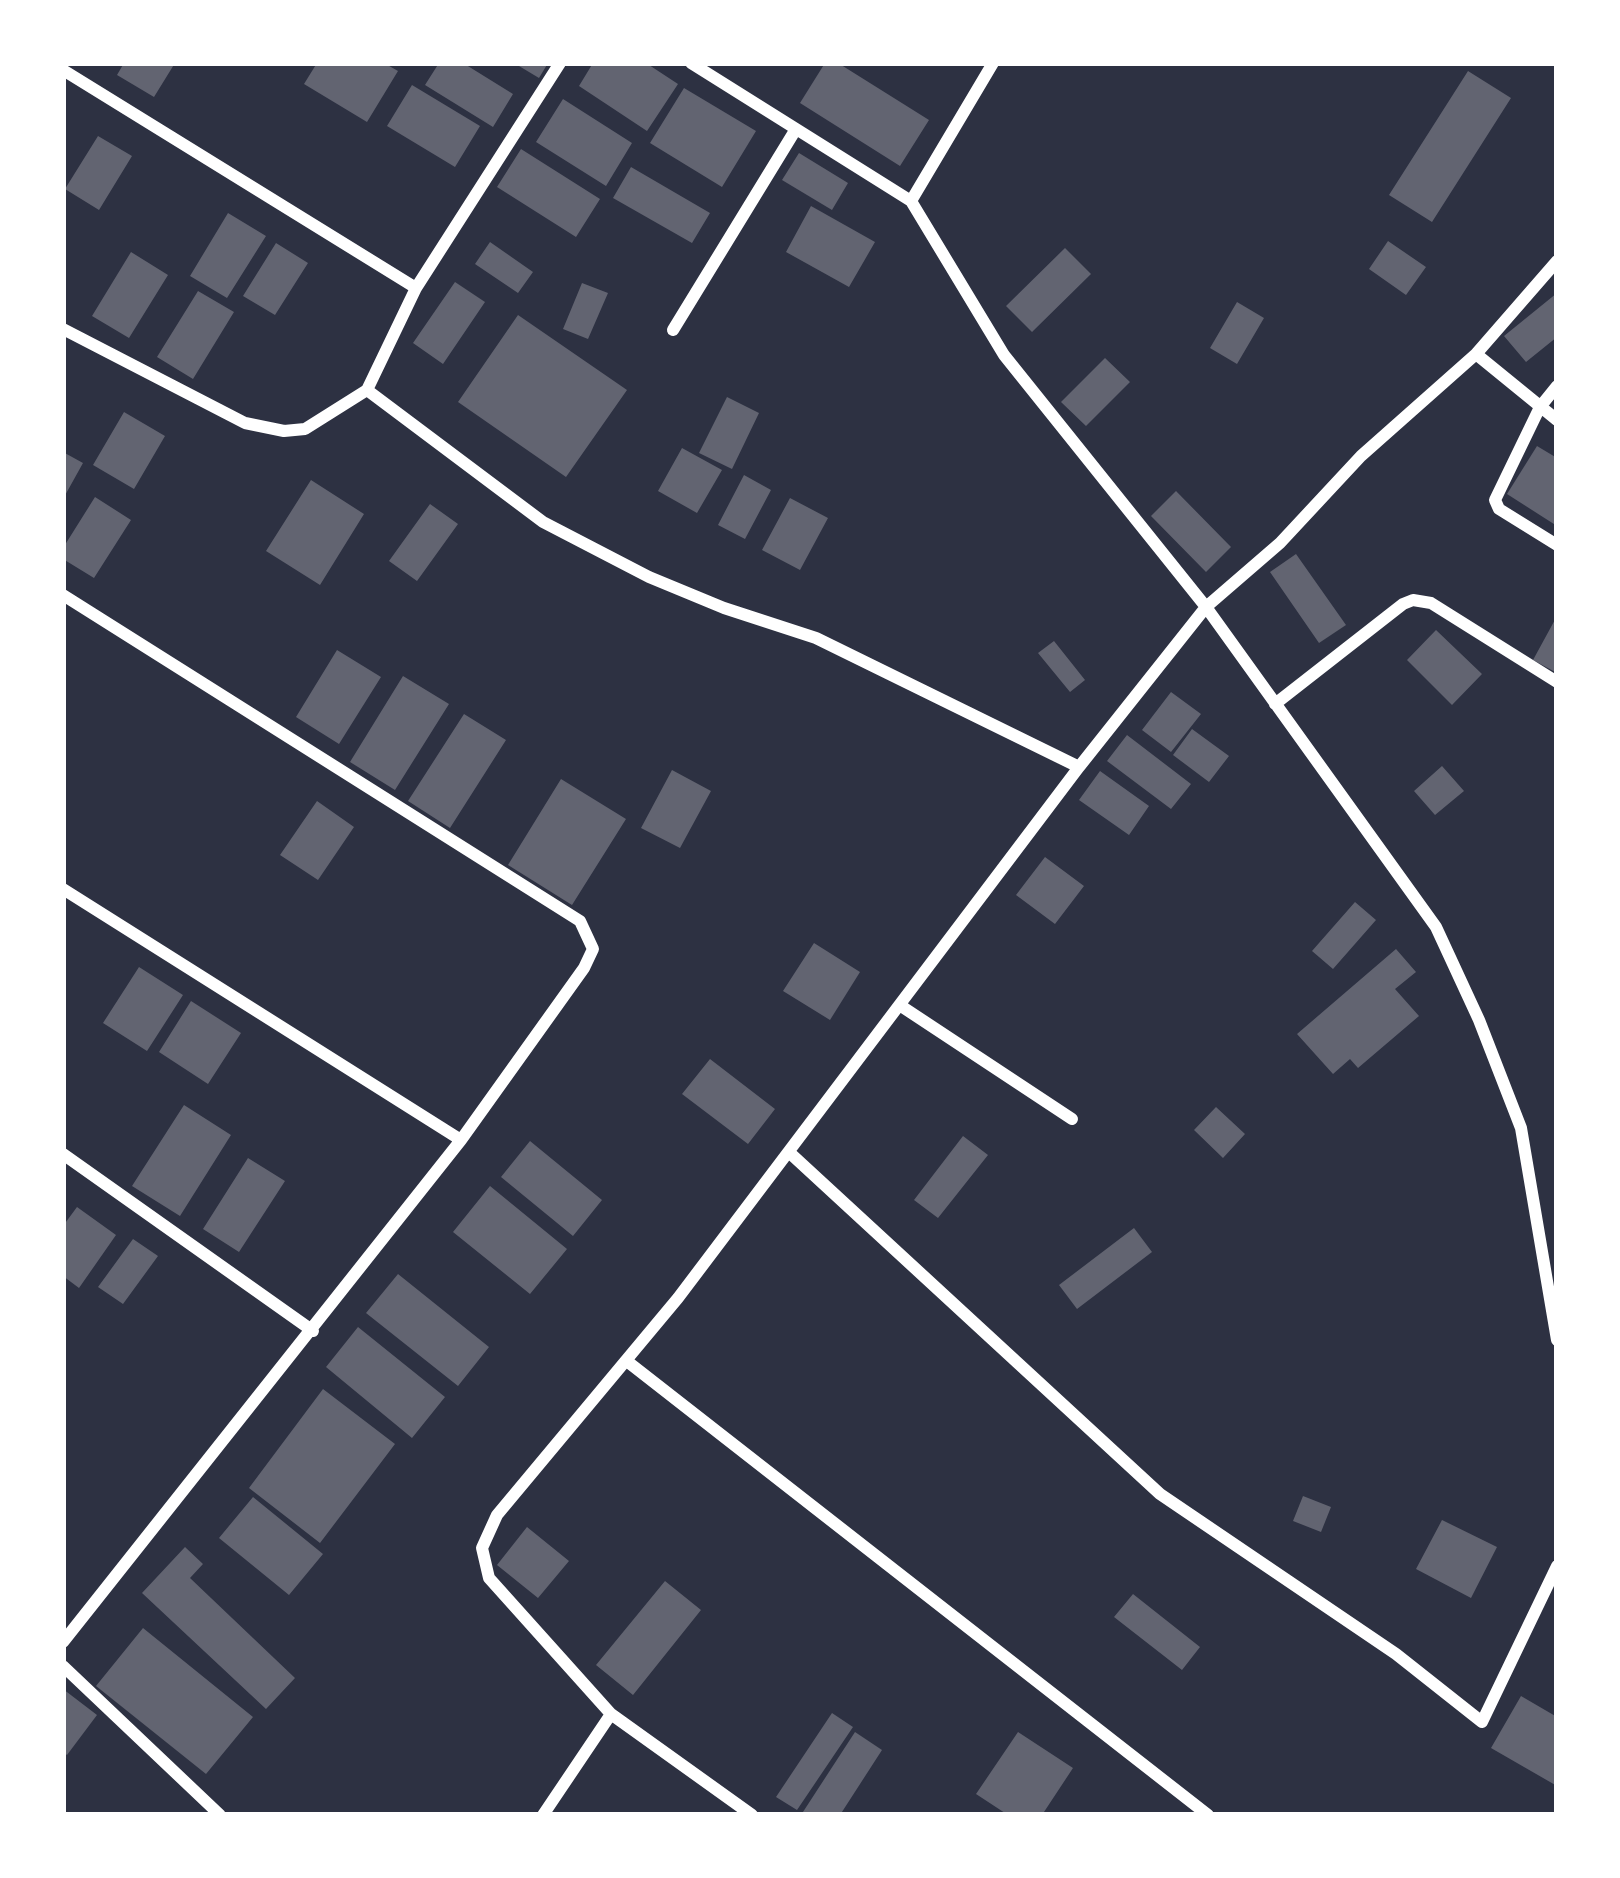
<!DOCTYPE html>
<style>
body{margin:0}
#map{position:relative;width:1620px;height:1878px;overflow:hidden;background:#2d3142;font-family:"Times New Roman",serif}
canvas{display:block}
.frame{position:absolute;inset:0;border:66px solid #fff;pointer-events:none}
</style>
<div id="map">
<canvas width="1620" height="1878"></canvas>
<div class="frame"></div>
</div>
<script>
const c = document.querySelector('canvas').getContext('2d');
c.lineJoin = 'round';
function fill(path, color) {
  c.fillStyle = color;
  c.fill(path, 'evenodd');
}
function toPath(rows) {
  const path = new Path2D();
  for (const r of rows) {
    path.moveTo(r[0], r[1]);
    for (let i = 2; i < r.length; i += 2) path.lineTo(r[i], r[i + 1]);
  }
  return path;
}
function trace(path, color, width, dash) {
  c.strokeStyle = color;
  c.lineWidth = width;
  c.lineCap = dash ? 'butt' : 'round';
  c.setLineDash(dash || []);
  c.stroke(path);
}
const building = toPath([
 [124,63,175,63,154,97,117,75],
 [317,63,384,63,398,71,367,122,304,84],
 [439,63,463,63,513,94,493,127,425,85],
 [514,63,548,63,539,78],
 [593,63,646,63,678,84,647,131,579,86],
 [825,63,838,63,929,120,900,166,800,103],
 [1468,71,1511,98,1432,222,1389,195],
 [412,85,480,126,455,167,387,126],
 [684,88,756,131,722,187,650,143],
 [563,99,632,143,606,186,536,142],
 [98,136,132,156,99,210,65,189],
 [521,149,600,199,576,237,497,187],
 [799,153,848,183,832,210,782,180],
 [631,167,710,213,692,243,613,198],
 [811,206,875,242,849,287,786,252],
 [228,213,266,236,227,298,190,276],
 [1388,241,1426,267,1406,295,1369,269],
 [490,242,533,272,518,293,475,264],
 [276,243,308,263,275,315,243,296],
 [1065,248,1091,274,1032,332,1006,306],
 [131,252,168,275,129,338,92,316],
 [455,282,485,302,443,364,413,343],
 [582,283,608,293,588,339,563,329],
 [198,291,234,312,193,379,157,357],
 [1557,293,1557,337,1526,362,1504,336],
 [1237,302,1264,318,1237,364,1210,348],
 [518,315,627,390,566,477,458,402],
 [1105,358,1130,382,1086,426,1061,402],
 [727,397,759,413,732,469,699,453],
 [124,412,165,436,134,489,93,465],
 [1537,446,1557,458,1557,526,1507,494],
 [682,448,722,470,697,513,658,491],
 [63,452,83,463,63,499],
 [744,475,771,490,745,539,718,525],
 [311,480,364,514,320,585,266,551],
 [1176,491,1231,547,1206,572,1151,516],
 [95,497,131,520,94,578,63,559,63,548],
 [790,498,828,518,800,570,762,550],
 [430,504,458,524,417,581,389,561],
 [1296,554,1346,625,1319,643,1270,572],
 [1557,616,1557,673,1533,660],
 [1436,630,1482,674,1452,705,1407,660],
 [1054,641,1085,680,1070,692,1038,653],
 [337,650,381,677,339,744,296,717],
 [403,676,449,704,395,790,350,762],
 [1171,692,1201,714,1171,752,1142,730],
 [464,714,506,740,450,828,408,801],
 [1192,729,1229,756,1209,782,1173,755],
 [1127,735,1191,784,1171,809,1107,761],
 [1442,766,1464,791,1435,815,1414,791],
 [672,770,711,791,680,848,641,828],
 [1100,771,1149,806,1129,835,1079,800],
 [561,779,626,819,572,905,508,865],
 [317,801,354,827,318,880,280,855],
 [1045,857,1084,886,1055,924,1016,895],
 [1355,902,1376,920,1333,969,1312,951],
 [814,943,860,972,830,1020,783,991],
 [1396,949,1416,972,1395,989,1419,1016,1358,1068,1350,1059,1333,1074,1297,1034],
 [139,967,183,995,147,1051,103,1023],
 [191,1001,241,1033,208,1084,159,1052],
 [710,1059,775,1109,748,1144,682,1094],
 [184,1105,231,1135,180,1216,132,1186],
 [1216,1107,1245,1134,1223,1158,1194,1130],
 [963,1136,988,1155,938,1218,914,1200],
 [530,1141,602,1200,573,1236,501,1177],
 [248,1158,285,1181,239,1252,203,1229],
 [490,1186,567,1249,530,1294,453,1232],
 [77,1207,116,1235,79,1288,63,1276,63,1226],
 [1134,1228,1152,1252,1077,1309,1059,1285],
 [133,1239,158,1256,123,1304,98,1287],
 [398,1274,489,1347,458,1386,366,1313],
 [358,1327,445,1397,412,1438,326,1367],
 [323,1389,395,1444,320,1543,249,1488],
 [1303,1496,1331,1507,1321,1532,1293,1521],
 [253,1497,323,1554,289,1595,219,1538],
 [1442,1520,1497,1547,1471,1598,1416,1569],
 [527,1527,569,1561,538,1598,497,1565],
 [185,1547,203,1564,190,1578,295,1678,266,1709,142,1593],
 [665,1581,701,1610,633,1695,596,1665],
 [1133,1594,1200,1647,1182,1670,1114,1617],
 [143,1628,253,1717,206,1774,96,1686],
 [63,1689,97,1715,67,1755,63,1752],
 [1521,1696,1557,1717,1557,1786,1491,1748],
 [832,1713,853,1727,797,1810,776,1797],
 [855,1732,882,1750,840,1815,801,1815],
 [1018,1732,1073,1768,1042,1815,1008,1815,976,1794]
]);
const minor = toPath([
 [691,63,911,201,1004,355,1206,607,1436,927,1479,1020,1521,1128,1557,1340],
 [63,70,416,288],
 [911,201,993,63],
 [63,329,245,423,284,431,305,429,367,390,416,288,560,63],
 [673,330,796,129],
 [1476,354,1557,420],
 [1557,386,1540,407,1495,500,1499,509,1557,545],
 [367,390,543,522,649,577,724,608,816,638,1079,767],
 [63,595,580,921,593,949,584,968,461,1140,63,1642],
 [1275,704,1403,604,1413,600,1431,603,1557,682],
 [63,889,461,1140],
 [901,1006,1072,1119],
 [63,1154,313,1331],
 [791,1154,1160,1494,1396,1654,1482,1722,1557,1566],
 [628,1362,1208,1815],
 [63,1666,220,1815],
 [543,1815,611,1714],
 [752,1815,611,1714,489,1578,482,1548,497,1515,678,1298,1079,767,1206,607,1280,543,1361,456,1476,354,1557,261]
]);
fill(building, '#626471');
trace(minor, '#fff', 12);
</script>
